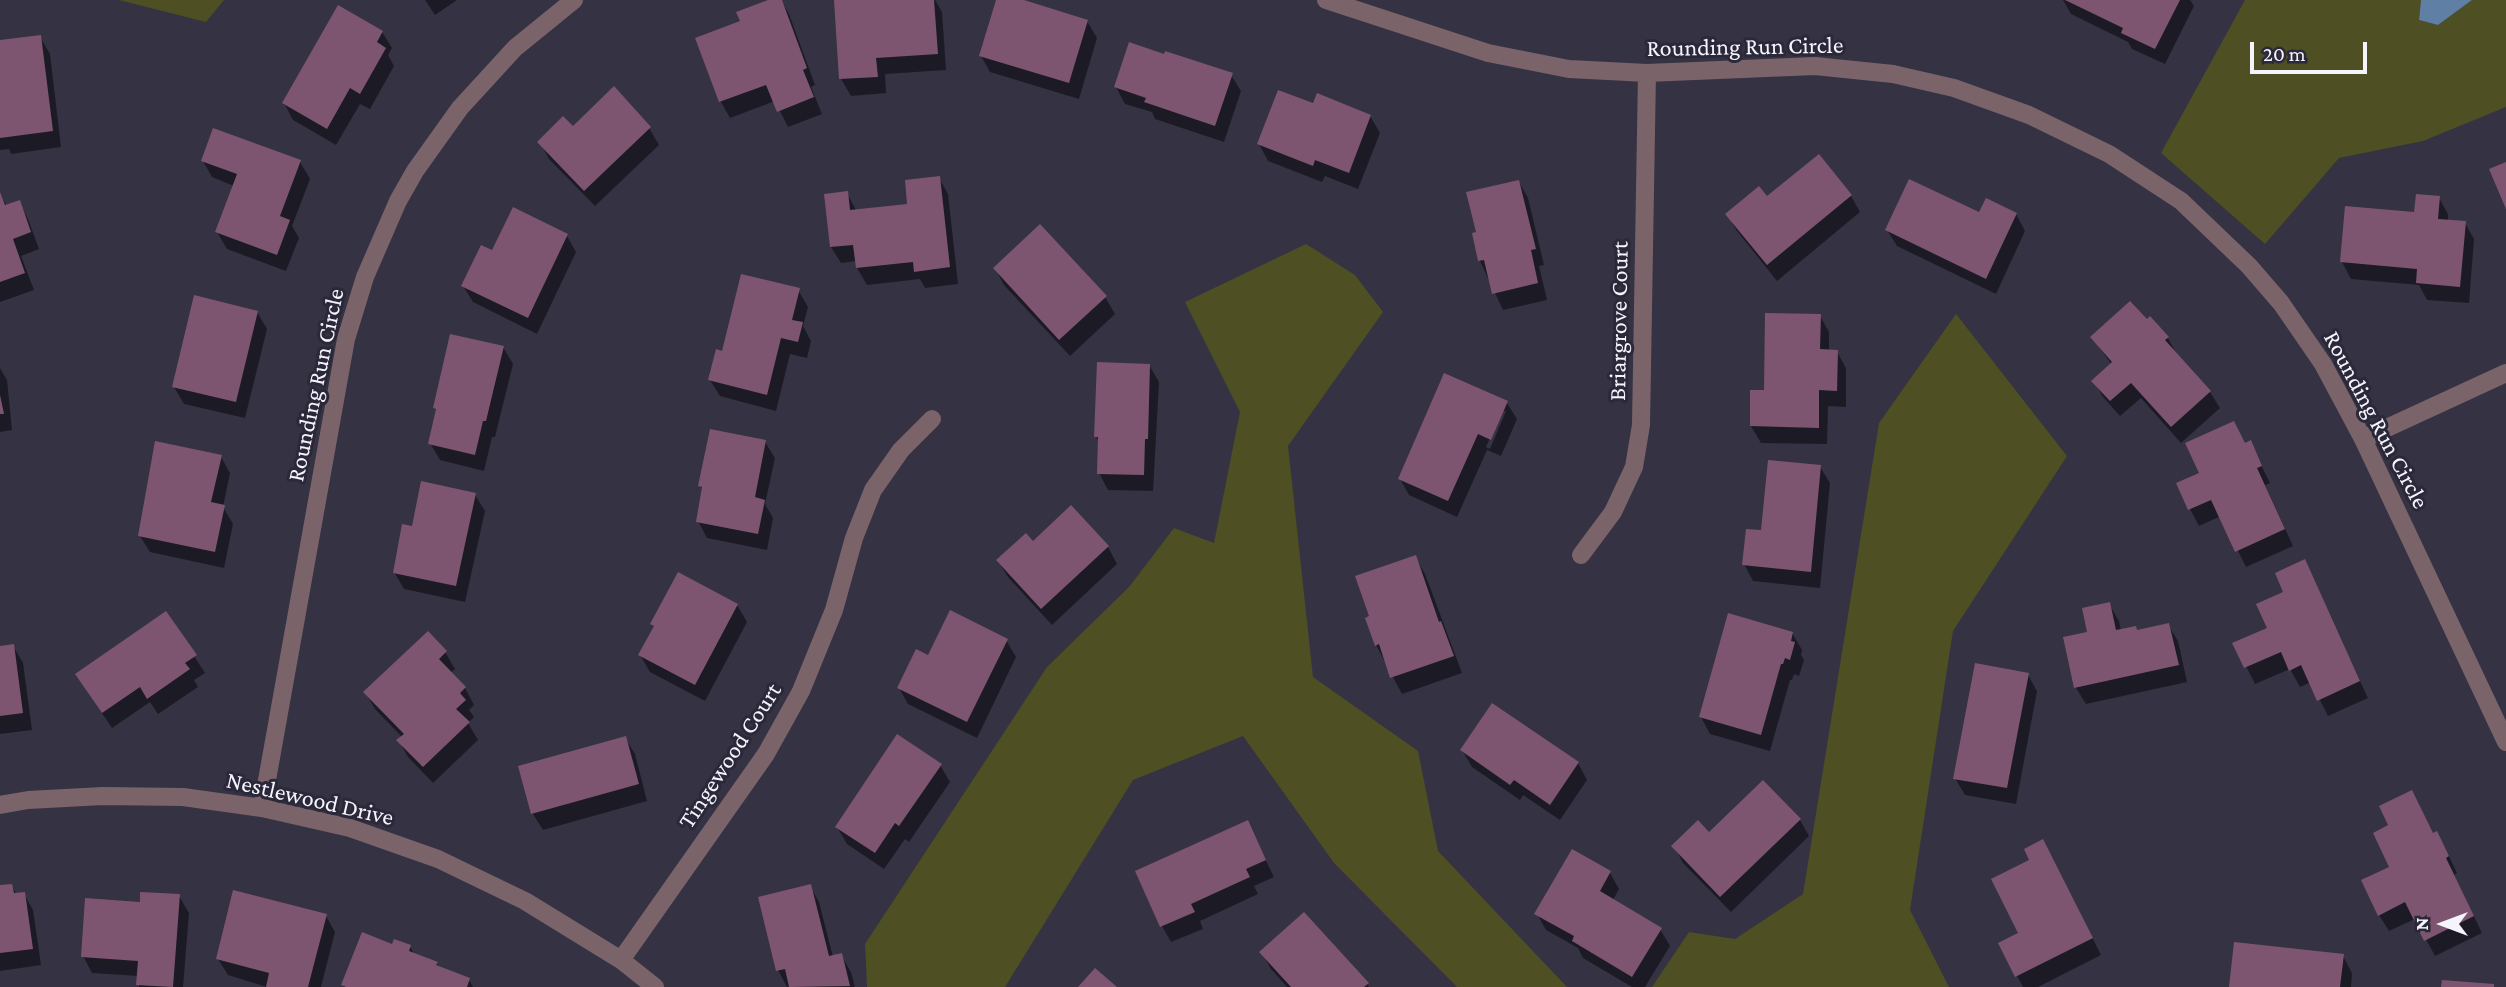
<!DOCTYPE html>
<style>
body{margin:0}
#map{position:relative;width:2506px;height:987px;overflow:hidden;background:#353244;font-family:"Crimson Pro",serif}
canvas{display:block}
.north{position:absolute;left:2408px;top:889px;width:70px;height:70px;-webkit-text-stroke:5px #2b283a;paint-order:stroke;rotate:270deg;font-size:19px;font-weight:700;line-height:28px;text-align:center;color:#f5f4fd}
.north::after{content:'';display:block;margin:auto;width:24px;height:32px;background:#f5f4fd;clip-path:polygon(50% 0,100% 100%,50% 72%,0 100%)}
.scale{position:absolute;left:2250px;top:42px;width:117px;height:32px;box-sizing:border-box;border:4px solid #f5f4fd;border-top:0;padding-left:9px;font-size:21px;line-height:24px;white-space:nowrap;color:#f5f4fd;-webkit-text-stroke:5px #2b283a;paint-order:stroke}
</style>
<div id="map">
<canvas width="2506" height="987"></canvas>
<div class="north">N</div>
<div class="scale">20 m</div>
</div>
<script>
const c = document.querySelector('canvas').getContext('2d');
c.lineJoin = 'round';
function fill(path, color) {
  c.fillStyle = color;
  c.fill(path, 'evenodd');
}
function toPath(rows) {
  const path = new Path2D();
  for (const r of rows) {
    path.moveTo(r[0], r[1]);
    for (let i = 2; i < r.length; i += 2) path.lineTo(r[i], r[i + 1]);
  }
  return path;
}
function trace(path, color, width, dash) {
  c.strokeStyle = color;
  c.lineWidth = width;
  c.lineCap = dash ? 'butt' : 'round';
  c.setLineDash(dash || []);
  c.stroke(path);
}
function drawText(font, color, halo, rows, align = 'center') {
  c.font = font + ' "Crimson Pro",serif';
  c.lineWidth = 6;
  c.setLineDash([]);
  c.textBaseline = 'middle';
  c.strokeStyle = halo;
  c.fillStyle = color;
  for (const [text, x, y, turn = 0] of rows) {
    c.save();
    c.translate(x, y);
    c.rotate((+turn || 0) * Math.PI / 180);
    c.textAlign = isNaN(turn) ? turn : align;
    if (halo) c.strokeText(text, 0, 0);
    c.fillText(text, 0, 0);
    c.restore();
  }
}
const green = toPath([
 [119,0,224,0,206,22],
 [2245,0,2421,0,2419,20,2438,25,2472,0,2506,0,2506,107,2423,141,2339,158,2265,244,2161,153],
 [1306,244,1355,275,1383,312,1288,446,1313,677,1418,751,1438,851,1567,987,1457,987,1334,863,1243,736,1133,780,1005,987,867,987,865,944,1047,667,1129,587,1174,528,1214,543,1240,412,1185,302],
 [1956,314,2067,456,1953,631,1910,910,1949,987,1652,987,1689,932,1735,939,1803,894,1879,423]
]);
const water = toPath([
 [2421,0,2472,0,2438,25,2419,20]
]);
const shadow = toPath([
 [425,0,457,0,435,15],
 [773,0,781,0,789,14,815,85,811,87,822,114,788,127,775,101,730,118,721,102,697,39,743,22],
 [836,0,935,0,942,12,946,70,885,74,886,93,851,96,841,79],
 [998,0,1018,0,1087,21,1097,38,1079,99,990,72,981,56],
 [2063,0,2190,0,2194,6,2165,64,2132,49,2128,42,2071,14],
 [382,32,392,48,388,55,394,66,370,109,360,104,336,145,293,120,284,103],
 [40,37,50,54,61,147,11,154,9,149,0,150,0,42],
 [1231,75,1241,91,1224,142,1155,119,1152,112,1125,104,1116,87],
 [1314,106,1370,116,1380,133,1358,189,1325,176,1322,182,1268,161,1259,144],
 [649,128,659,145,595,206,549,159,540,142],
 [203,161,300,162,310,179,292,226,299,238,286,271,227,249,217,232,234,186,212,177],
 [939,178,948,194,958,284,925,288,920,279,867,285,857,268,857,261,841,263,831,247,847,193,856,210,909,205],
 [1519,182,1528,198,1544,265,1539,266,1547,300,1503,310,1480,261,1474,235],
 [0,194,7,206,19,202,28,219,39,249,21,256,34,290,0,302],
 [1851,196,1860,212,1777,281,1737,231,1727,214,1766,199],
 [2439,198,2448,214,2448,221,2465,223,2474,239,2469,303,2427,300,2419,285,2351,279,2342,262],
 [1980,214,2016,214,2025,231,1996,294,1897,246,1887,230],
 [567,236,576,252,537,334,473,302,463,286],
 [995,268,1105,297,1115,314,1070,356,1004,285],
 [798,290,808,307,803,326,811,341,807,358,790,354,776,411,720,396,710,380,723,353],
 [257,312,267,329,245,418,184,404,174,387],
 [1820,316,1829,332,1829,352,1837,352,1846,368,1846,407,1828,406,1827,444,1761,443,1751,426,1766,392],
 [2150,319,2168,338,2177,355,2210,392,2220,408,2181,443,2141,398,2120,416,2103,397,2094,381,2112,365,2092,337,2147,322],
 [503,347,513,364,495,437,492,437,484,471,440,460,430,443,437,412,435,408],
 [1149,365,1159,382,1153,491,1108,490,1099,473,1100,443,1096,437],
 [0,368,7,380,12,430,0,432],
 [1507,403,1517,419,1501,456,1487,450,1457,517,1409,495,1400,479],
 [1502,411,1506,411,1490,449,1486,447],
 [765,442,775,458,765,504,773,518,767,550,707,538,698,521,703,491,700,485],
 [2250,443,2270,483,2265,485,2293,546,2246,567,2221,516,2199,526,2190,509,2201,474],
 [221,457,230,473,223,507,233,524,224,568,150,552,140,536],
 [1820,467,1830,483,1820,588,1753,581,1744,564,1763,532],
 [475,495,485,511,465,602,404,589,394,572,413,528],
 [1071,508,1108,547,1117,564,1052,625,1008,577,998,561,1033,544],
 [1415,557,1425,574,1462,673,1402,694,1376,645],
 [2304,561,2368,698,2328,716,2311,682,2300,687,2290,669,2255,684,2235,644,2269,629,2285,592],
 [2109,604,2119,621,2121,631,2138,631,2168,625,2178,641,2187,682,2086,704,2076,688,2065,638,2089,633],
 [737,605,747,622,705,701,650,672,640,655,655,628,652,624],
 [166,613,205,673,194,680,198,687,158,714,150,702,112,728,87,691],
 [1792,633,1802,650,1801,655,1804,660,1799,676,1794,674,1792,680,1790,680,1770,751,1710,734,1701,717],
 [1006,640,1016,657,977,738,908,704,899,688],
 [13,646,23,663,32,730,0,734,0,648],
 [445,652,455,669,450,673,465,688,474,705,469,710,474,717,468,723,478,740,433,783,408,757,399,741,402,737,375,709,365,692],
 [2028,675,2037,691,2016,804,1965,795,1955,778],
 [625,738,635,754,647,801,543,830,533,814,521,767],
 [1462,750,1578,763,1587,780,1560,820,1523,795,1520,800,1472,767],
 [940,765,950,782,909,842,905,839,884,869,847,844,837,827],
 [1800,820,1809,836,1731,912,1683,863,1674,846,1709,835],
 [1247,822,1274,877,1254,886,1258,894,1200,921,1203,929,1171,942,1162,926],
 [2433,835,2446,850,2457,873,2454,875,2482,933,2435,956,2415,919,2389,931,2379,915,2391,867],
 [2052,857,2101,955,2038,987,2023,987,2000,944,2021,934],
 [1610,873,1619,889,1613,900,1660,929,1670,946,1645,987,1632,987,1583,958,1578,948,1546,930,1537,914],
 [11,885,17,895,24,894,33,910,41,965,0,971,0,887],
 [810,886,819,902,833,957,841,955,851,972,855,987,787,987,778,970],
 [179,896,189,913,183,987,139,987,139,976,92,973,83,956,141,904],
 [326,916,335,932,321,987,267,987,228,975,218,959],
 [393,946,410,947,415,955,436,963,439,968,469,980,473,987,344,987,343,985],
 [1262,953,1367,984,1369,987,1287,987,1271,969],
 [2343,956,2352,973,2351,987,2230,987]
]);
const building = toPath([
 [768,0,782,0,807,68,803,70,814,97,777,112,766,85,719,102,695,38,740,21,736,12],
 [834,0,934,0,938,54,876,58,878,77,839,79],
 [996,0,1024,0,1088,20,1069,83,979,56],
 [2065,0,2180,0,2155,49,2121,33,2123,28],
 [338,5,383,31,377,42,386,48,360,94,350,88,327,129,282,103],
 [41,35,53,131,0,138,0,40],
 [1129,42,1164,54,1165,51,1233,73,1215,126,1144,102,1146,98,1114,87],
 [614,86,651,127,584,191,537,142,563,116,573,126],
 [1278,90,1313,103,1317,93,1371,115,1349,173,1315,160,1313,166,1257,144],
 [213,128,301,160,280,216,290,220,277,255,215,232,237,174,201,161],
 [1819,154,1852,195,1767,265,1725,214,1759,186,1767,196],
 [2506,162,2506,209,2489,169],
 [940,176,950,267,914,272,913,262,856,268,853,245,830,247,824,194,848,191,850,210,907,204,905,180],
 [1909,179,1979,212,1986,198,2017,213,1986,279,1885,230],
 [1519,180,1536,249,1531,250,1538,283,1492,294,1484,260,1478,261,1472,233,1476,232,1466,192],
 [0,192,5,205,20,200,31,232,13,239,25,273,0,282],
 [2416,194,2440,196,2438,219,2466,221,2460,287,2416,283,2417,269,2340,262,2345,206,2414,212],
 [513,207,568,234,528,318,461,286,481,245,492,250],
 [1040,224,1107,296,1059,340,993,268],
 [741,274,800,288,792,320,803,322,798,342,781,338,767,395,708,380,716,349,722,351],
 [194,295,258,311,236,402,172,387],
 [2130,301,2147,319,2150,316,2169,337,2165,340,2211,391,2171,427,2131,383,2110,401,2091,381,2112,362,2090,337],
 [1765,313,1821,314,1820,349,1838,350,1837,391,1819,390,1819,428,1750,426,1750,390,1764,390],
 [450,334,504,346,486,421,483,421,475,455,428,444,436,409,433,408],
 [1097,362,1150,364,1148,439,1145,439,1144,475,1097,474,1098,437,1094,437],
 [1444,373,1508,401,1491,440,1478,434,1448,501,1398,479],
 [0,395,4,414,0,414],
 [2234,421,2245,443,2251,440,2262,466,2257,468,2285,529,2235,552,2211,500,2188,510,2176,483,2199,473,2185,443],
 [710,429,766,440,755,497,765,500,758,534,696,522,702,487,698,486],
 [155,441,222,455,211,502,225,505,215,552,138,536],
 [1768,460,1821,465,1811,572,1742,565,1746,529,1761,530],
 [421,481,476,493,456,586,393,573,402,524,412,526],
 [1071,505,1109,546,1041,609,996,560,1026,533,1033,541],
 [1416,555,1439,622,1441,621,1454,656,1390,678,1379,644,1375,646,1365,618,1369,616,1355,576],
 [2305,559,2360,681,2317,701,2301,665,2289,671,2281,652,2244,668,2232,643,2267,628,2256,604,2283,592,2275,573],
 [678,572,738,604,695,685,638,655,654,626,650,624],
 [2110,602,2116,630,2136,626,2137,630,2169,623,2179,665,2074,688,2063,637,2087,632,2082,608],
 [950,610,1008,639,967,722,897,688,916,649,928,655],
 [166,611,197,655,185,663,190,669,147,699,140,687,102,713,75,674],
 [1728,613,1793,632,1791,641,1795,642,1790,660,1785,658,1783,664,1781,664,1761,735,1699,717],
 [428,631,447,651,439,659,466,687,460,693,466,700,456,709,470,722,423,767,396,740,404,734,363,692],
 [14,644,23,713,0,716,0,646],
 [1975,663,2029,673,2007,788,1953,779],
 [1492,703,1579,762,1550,805,1514,780,1510,785,1460,750],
 [897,734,942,764,899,826,895,823,875,853,835,827],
 [626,736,639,784,531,814,518,766],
 [1763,780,1801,819,1720,897,1671,846,1698,820,1709,832],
 [2412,790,2433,833,2437,831,2449,856,2446,858,2474,916,2424,941,2405,902,2378,916,2361,880,2389,867,2373,833,2388,825,2379,806],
 [1248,820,1266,860,1246,869,1250,877,1191,904,1195,912,1160,927,1135,871],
 [2043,839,2093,938,2015,977,1998,943,2018,933,1991,879,2029,860,2024,849],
 [1572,849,1611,871,1600,891,1662,928,1632,977,1572,941,1574,936,1534,914],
 [12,884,14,893,25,892,33,949,0,953,0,885],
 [811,884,829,956,842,953,850,986,789,987,785,969,776,971,758,897],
 [233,890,327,914,308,987,266,987,269,973,216,959],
 [140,892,180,894,173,987,136,985,138,961,81,957,85,898,140,902],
 [1304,912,1369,983,1364,987,1291,987,1259,952],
 [362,932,392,944,394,939,411,945,409,951,438,962,436,965,470,978,467,987,346,987,341,985],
 [2234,942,2344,954,2340,987,2229,987],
 [1095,968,1117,987,1078,987],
 [2442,980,2494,984,2494,987,2441,987]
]);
const minor = toPath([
 [1326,0,1488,53,1569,69,1647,73,1815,66,1893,74,1954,88,2029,115,2109,154,2181,201,2249,266,2281,303,2323,364,2363,439,2506,742],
 [2363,439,2506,373],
 [1581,555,1613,512,1634,467,1641,425,1647,73],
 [0,805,28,800,103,796,183,797,262,808,350,828,438,859,525,901,621,960,655,987],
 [262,808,346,339,365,277,398,201,415,171,460,108,515,48,574,0],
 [621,960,766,754,801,691,834,610,854,538,873,490,901,450,932,419]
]);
const streetNames = [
 ["Rounding Run Circle",1745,47,-1],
 ["Briargrove Court",1619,321,-89],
 ["Rounding Run Circle",316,385,-78],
 ["Rounding Run Circle",2376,420,62],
 ["Tingewood Court",730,756,-57],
 ["Nestlewood Drive",310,799,13]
];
fill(green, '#4e4f22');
fill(water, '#5f80a4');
fill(shadow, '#0007');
fill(building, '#7e5571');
trace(minor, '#7b6469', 18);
drawText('24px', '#f5f4fd', '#2b283a', streetNames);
</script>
